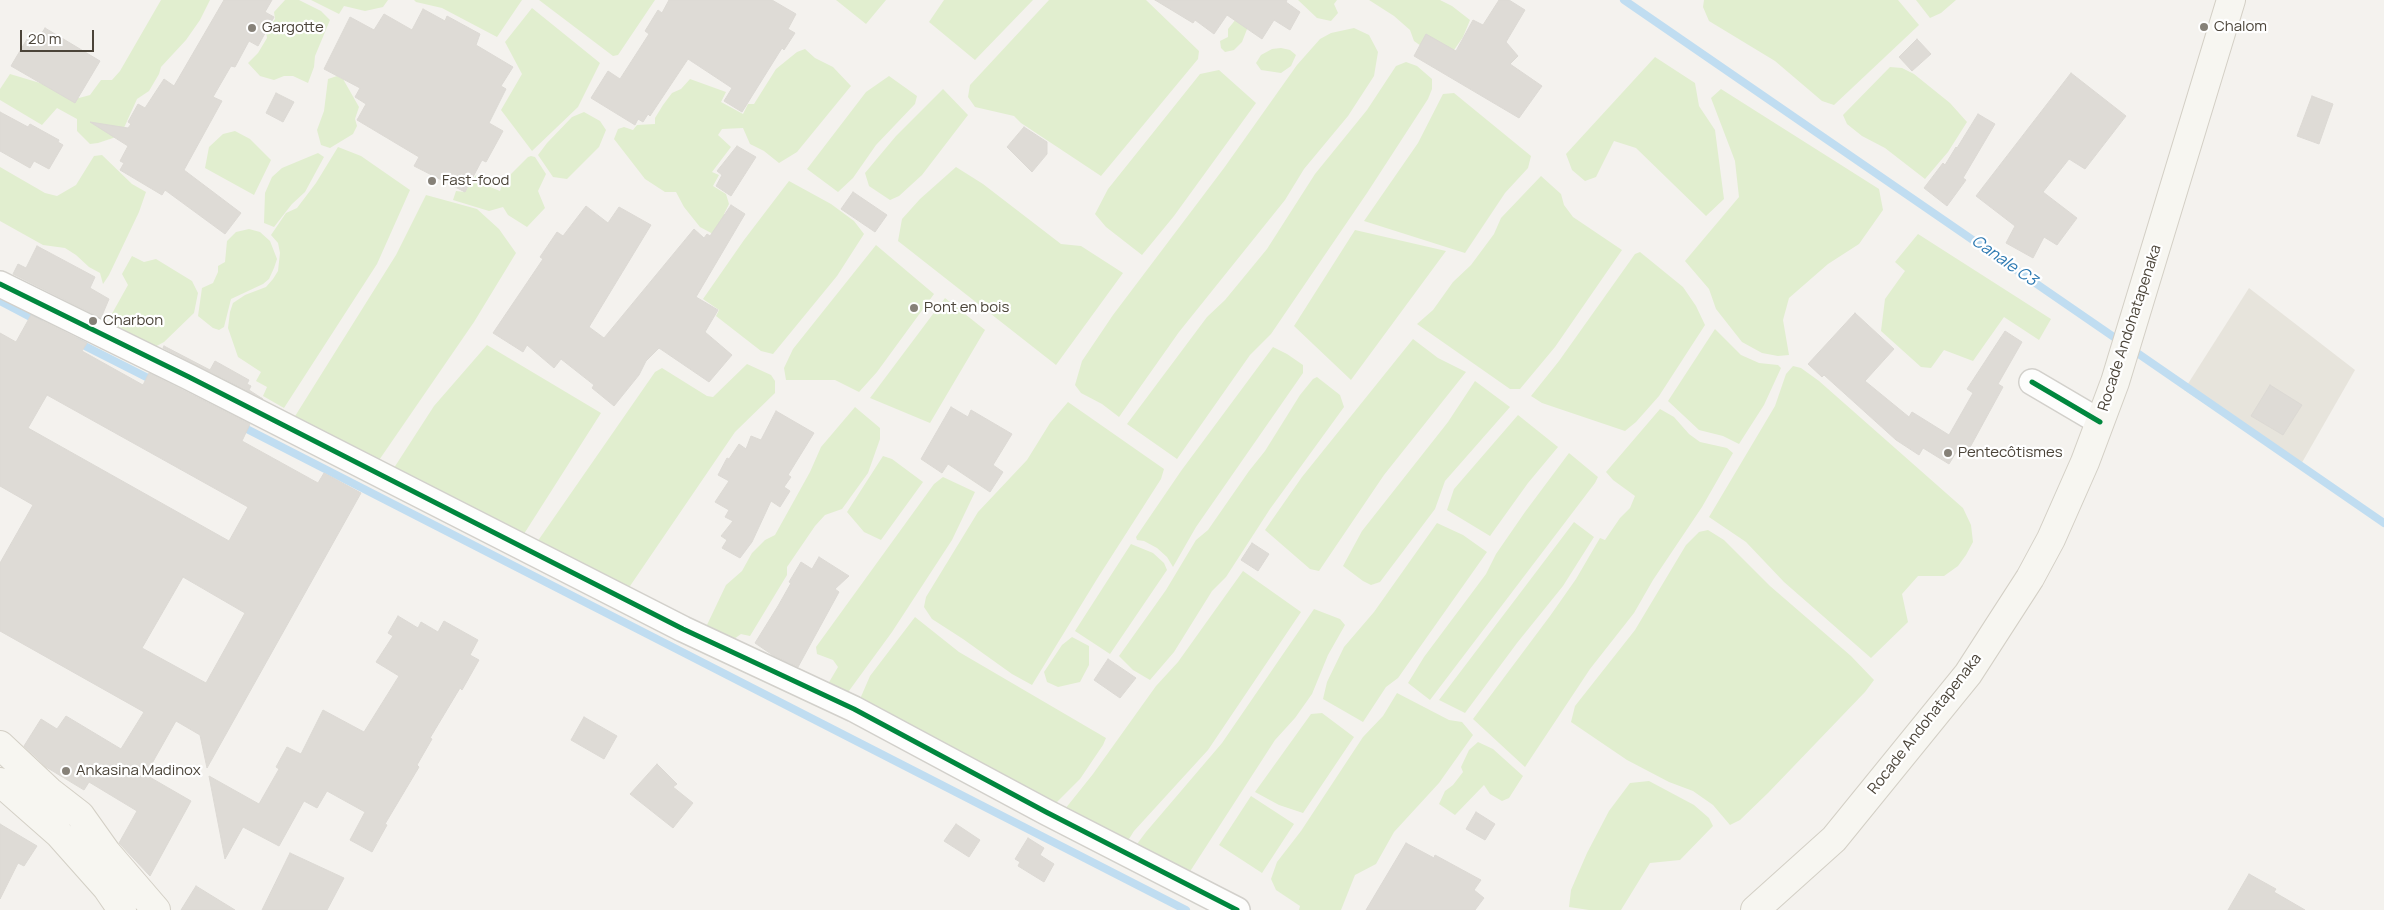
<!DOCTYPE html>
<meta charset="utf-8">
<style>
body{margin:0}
#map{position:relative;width:2384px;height:910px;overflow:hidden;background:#f4f2ee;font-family:Manrope,sans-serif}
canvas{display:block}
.scale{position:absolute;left:20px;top:30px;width:74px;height:22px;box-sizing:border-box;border:2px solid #4b4439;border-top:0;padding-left:6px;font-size:15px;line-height:18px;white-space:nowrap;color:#4b4439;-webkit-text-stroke:4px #fff;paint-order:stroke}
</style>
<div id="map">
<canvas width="2384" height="910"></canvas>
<div class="scale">20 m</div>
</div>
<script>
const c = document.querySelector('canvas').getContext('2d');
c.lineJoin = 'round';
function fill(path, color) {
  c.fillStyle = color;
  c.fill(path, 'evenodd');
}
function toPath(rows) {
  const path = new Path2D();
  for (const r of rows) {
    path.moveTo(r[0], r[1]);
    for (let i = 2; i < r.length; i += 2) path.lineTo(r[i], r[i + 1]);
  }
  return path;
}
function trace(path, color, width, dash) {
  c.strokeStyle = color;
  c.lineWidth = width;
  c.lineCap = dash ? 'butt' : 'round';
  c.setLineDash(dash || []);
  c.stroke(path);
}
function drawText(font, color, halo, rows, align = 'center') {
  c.font = font + ' Manrope,sans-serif';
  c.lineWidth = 4.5;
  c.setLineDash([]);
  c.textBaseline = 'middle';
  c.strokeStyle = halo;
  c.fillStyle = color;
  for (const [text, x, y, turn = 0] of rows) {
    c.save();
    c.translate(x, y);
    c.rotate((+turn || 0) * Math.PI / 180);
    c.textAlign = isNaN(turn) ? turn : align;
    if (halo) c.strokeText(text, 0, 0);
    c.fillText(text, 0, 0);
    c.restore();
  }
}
const residential = toPath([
 [2249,288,2355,370,2300,466,2184,390]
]);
const green = toPath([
 [161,0,210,0,200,20,186,40,161,67,159,74,149,91,137,99,123,130,116,137,98,143,90,144,77,131,77,119,57,108,42,125,0,100,0,89,10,74,70,92,79,98,90,95,101,80,112,80,120,71],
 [285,0,299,0,321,11,330,20,315,56,314,67,308,83,293,76,284,76,274,80,260,76,248,63,258,53,267,38,266,32,275,19,274,12],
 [311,0,388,0,383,7,365,11,344,6,339,14],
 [414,0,522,0,497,37,442,8,416,2],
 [539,0,655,0,618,55,613,56],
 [836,0,886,0,866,24],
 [944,0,1033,0,975,60,929,22],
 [1049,0,1146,0,1199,51,1198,59,1101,176,1021,123,1014,116,975,107,968,97,970,85],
 [1298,0,1337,0,1334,4,1338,13,1331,21,1317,18],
 [1369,0,1440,0,1452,6,1470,20,1463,37,1445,63,1414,41,1410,30,1394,16],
 [1704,0,1898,0,1919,25,1834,105,1822,101,1775,61,1709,21,1703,7],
 [1916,0,1956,0,1941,13,1930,18],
 [532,8,600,63,578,107,532,151,501,110,522,74,505,42],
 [1236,19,1249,24,1242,42,1234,50,1225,52,1221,48,1220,41,1228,37,1228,29],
 [1354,28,1369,35,1378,52,1374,76,1348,116,1304,169,1285,200,1179,332,1119,417,1102,404,1081,393,1075,385,1082,361,1113,315,1224,168,1297,65,1320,39,1331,33],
 [1281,48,1290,50,1296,55,1291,66,1281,73,1261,70,1256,63,1261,55,1272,49],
 [805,49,815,58,833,67,851,86,797,152,779,163,764,151,750,144,743,128,722,129,718,135,731,147,712,172,719,175,713,186,726,194,729,204,724,214,730,219,713,234,700,227,684,207,676,192,665,192,645,179,614,139,618,129,624,127,633,130,637,125,655,124,655,118,663,105,672,93,681,89,690,79,726,92,721,102,743,114,748,104,754,104,776,69,797,52],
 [1655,57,1695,83,1699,106,1715,130,1724,199,1706,216,1636,148,1614,141,1596,177,1585,181,1572,170,1566,154],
 [1406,62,1417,66,1432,79,1432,89,1428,99,1367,193,1271,334,1250,355,1177,459,1127,424,1207,317,1225,300,1267,249,1315,174,1367,110,1396,66],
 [1890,67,1902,68,1914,74,1950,103,1967,122,1948,152,1925,179,1885,148,1862,136,1847,124,1843,115],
 [1219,70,1256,103,1174,216,1142,255,1106,227,1095,214,1108,189,1200,74],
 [337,76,343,79,359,107,355,119,357,126,353,134,330,148,321,145,317,130,324,111,328,79],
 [889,76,917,96,915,104,876,145,853,178,838,192,807,169,866,92],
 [943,89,968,115,922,175,899,196,890,200,869,186,865,173,896,136],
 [1721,89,1879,189,1883,210,1859,244,1828,264,1789,298,1783,320,1789,355,1778,356,1762,353,1742,342,1716,309,1709,289,1685,261,1739,197,1735,161,1711,98],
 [1454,93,1531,156,1528,168,1505,193,1465,253,1364,221,1418,143,1443,94],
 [584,112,600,121,606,130,599,147,567,179,553,177,538,155,547,143,572,117],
 [235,131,250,139,271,160,254,195,205,168,209,147,223,134],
 [338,147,361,156,410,190,377,264,284,408,263,396,267,387,256,381,261,372,238,357,228,328,230,312,233,303,245,295,266,287,273,279,278,271,280,253,278,243,271,235,286,213,297,208,316,183],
 [318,153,324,157,305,192,292,204,274,227,264,223,265,193,272,177,282,168],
 [102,155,132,184,146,192,139,212,109,275,103,284,100,273,89,267,76,255,65,248,43,245,0,221,0,167,45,193,57,196,76,185,94,156],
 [531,156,535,157,546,174,538,191,545,208,527,227,508,215,503,207,489,211,453,200,456,191,465,192,476,175,486,177,490,187,500,191,503,182,528,157],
 [956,167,983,184,1061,244,1081,246,1123,273,1056,365,898,241,902,219,920,199],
 [1541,176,1561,194,1564,205,1573,217,1622,250,1555,347,1520,389,1510,389,1417,324,1433,310,1453,282,1471,265,1494,234,1501,218],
 [789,181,831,204,854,221,864,234,837,276,773,354,761,351,716,316,719,310,703,299,744,240],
 [426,195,477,209,499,229,516,253,474,322,375,466,292,421,396,255],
 [249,229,260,232,270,241,277,259,274,268,269,279,263,284,231,299,224,327,219,330,213,328,198,316,202,288,213,283,218,272,218,266,225,262,227,241,236,232],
 [1355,230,1446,251,1351,380,1294,326],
 [1918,234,2051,319,2039,340,2004,317,1973,361,1944,350,1931,368,1921,367,1881,331,1885,299,1905,271,1895,262],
 [876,245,934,294,877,372,859,392,835,380,786,380,784,368,793,349],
 [1640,252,1683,287,1696,306,1705,325,1659,396,1636,422,1625,431,1542,403,1531,396,1559,361,1635,254],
 [132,256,144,262,156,259,192,281,198,293,194,313,164,342,153,348,121,331,109,319,128,285,122,274],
 [945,298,985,330,930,423,870,398],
 [1715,329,1741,355,1759,363,1778,365,1781,368,1764,405,1739,444,1723,436,1699,430,1668,401],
 [1413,339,1438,358,1466,372,1384,475,1319,571,1310,569,1265,530,1302,477],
 [487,345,601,413,522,537,392,471,434,406],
 [1273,347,1287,354,1303,365,1303,373,1196,527,1173,567,1167,557,1157,548,1144,541,1137,540,1136,537,1181,471],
 [747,364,771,375,775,381,775,393,735,432,628,589,535,545,655,372,662,368,707,396,713,397],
 [1793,366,1801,368,1819,381,1963,508,1971,525,1973,542,1966,555,1958,566,1944,576,1918,576,1902,594,1908,622,1871,658,1784,582,1746,542,1709,517,1775,406,1786,374],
 [1317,377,1340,395,1344,407,1270,509,1226,577,1212,591,1174,652,1150,680,1133,670,1119,656,1166,590,1196,540,1208,530,1249,471,1265,451,1300,395,1313,379],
 [1475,381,1510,407,1445,481,1435,509,1380,582,1371,585,1363,581,1343,566,1362,531,1448,422],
 [1068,402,1164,469,1161,479,1097,579,1032,685,1012,674,963,639,932,619,924,607,926,597,978,512,1027,460,1050,423],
 [855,407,880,428,880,439,868,473,842,509,825,515,815,526,787,567,787,575,750,636,741,634,734,639,706,627,726,585,742,571,752,553,765,540,775,535,810,472,821,447],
 [1660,409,1674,417,1689,434,1700,442,1727,448,1733,453,1702,507,1653,580,1634,613,1590,669,1525,767,1473,719,1550,616,1576,579,1600,538,1605,540,1620,518,1630,508,1635,496,1613,480,1606,472],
 [1518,415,1558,447,1528,483,1490,536,1447,510,1454,489],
 [1569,453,1598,477,1595,483,1430,700,1408,683,1424,657,1486,574,1496,554,1525,512],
 [883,456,892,459,923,482,881,540,864,532,847,512],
 [943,477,975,492,952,540,892,632,846,695,828,684,838,667,833,660,817,654,816,647,934,484],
 [1574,522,1594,537,1563,586,1517,643,1465,713,1439,700],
 [1437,523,1463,535,1487,552,1398,678,1386,687,1363,722,1323,699,1327,682,1344,647,1374,612],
 [1708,530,1724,540,1770,586,1851,656,1874,680,1865,692,1768,793,1740,820,1730,825,1713,805,1693,791,1669,782,1627,760,1571,722,1575,706,1635,630,1686,545,1699,532],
 [1131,544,1153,553,1164,563,1167,570,1110,654,1075,631],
 [1243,571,1301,612,1208,750,1134,831,1122,850,1061,814,1093,774,1156,686,1178,662],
 [1314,609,1340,619,1345,625,1328,655,1312,694,1295,718,1275,740,1189,873,1136,850,1137,844,1146,832,1222,743],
 [915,617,959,652,1106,738,1103,745,1080,779,1054,805,860,699,870,676],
 [1072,637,1089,646,1089,665,1080,682,1058,687,1047,682,1044,672,1062,645],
 [1397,693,1449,720,1462,722,1473,735,1439,783,1394,832,1376,864,1355,875,1341,910,1299,910,1300,906,1276,890,1271,879,1277,862,1301,831,1363,737,1383,716],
 [1322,713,1354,737,1303,813,1279,805,1255,792,1311,714],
 [1478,742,1493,749,1523,776,1509,798,1502,801,1490,794,1484,785,1455,815,1439,804,1445,791,1453,785,1463,772,1461,767,1469,750],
 [1649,781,1694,805,1709,818,1713,826,1680,860,1650,863,1621,910,1589,910,1569,907,1571,890,1587,853,1609,811,1630,783],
 [1251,796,1294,824,1262,873,1219,845]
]);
const stream = toPath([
 [1624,0,2121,342],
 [0,301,38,321],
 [77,342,156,382],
 [2130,348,2384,523],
 [239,425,1186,910]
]);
const building = toPath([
 [224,0,272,0,265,12,274,17,258,46,249,41,235,67,231,66,213,97,222,101,184,170,241,213,225,234,165,190,162,195,120,170,124,163,120,161,128,146,90,122,128,128,131,124,128,122,138,104,145,108,164,79,174,86,224,0],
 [669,0,772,0,796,14,788,29,795,33,784,50,782,48,742,112,724,101,732,88,688,59,650,116,648,114,643,122,638,119,635,125,591,98,608,71,620,79,649,34,645,31,658,10,662,13,669,0],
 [1155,0,1287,0,1286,2,1300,12,1290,30,1274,20,1262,39,1227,15,1214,34,1195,20,1193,23,1155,0],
 [1499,0,1509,0,1525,10,1506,42,1518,56,1510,64,1542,86,1519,118,1414,56,1426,34,1456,51,1473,20,1483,25,1499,0],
 [423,9,445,21,447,16,480,34,476,45,513,67,501,86,506,89,489,123,503,131,486,162,482,160,465,192,414,166,419,157,357,120,366,104,355,97,360,88,324,69,350,17,374,30,384,14,412,30,423,9],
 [45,28,100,61,75,103,11,66,27,39,35,44,45,28],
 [1917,39,1931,54,1912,71,1899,57,1917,39],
 [2071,73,2126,116,2085,169,2069,159,2043,192,2077,218,2057,245,2044,237,2033,258,2006,243,2015,226,1976,196,2071,73],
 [276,93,294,102,283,122,266,113,276,93],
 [2312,96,2333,104,2319,144,2297,136,2312,96],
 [0,112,28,127,30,124,59,140,58,142,63,145,49,169,34,161,30,168,0,151,0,112],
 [1978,114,1995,124,1963,178,1966,180,1947,206,1924,188,1943,163,1945,165,1956,147,1957,148,1978,114],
 [1024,127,1047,142,1047,154,1032,172,1007,147,1024,127],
 [737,146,756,157,731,196,716,186,722,175,717,171,737,146],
 [853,192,887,215,875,232,841,209,853,192],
 [731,205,745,214,696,297,718,310,705,332,732,355,709,382,659,348,646,361,639,375,614,406,592,388,594,385,561,359,554,368,527,345,523,352,493,333,543,259,540,257,557,232,563,236,586,206,608,223,619,207,651,225,589,327,604,338,694,229,704,238,707,234,710,236,731,205],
 [37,246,95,277,90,288,109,299,101,318,13,274,18,264,26,268,37,246],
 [1855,313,1894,349,1865,381,1909,417,1912,412,1949,435,1973,393,1967,389,2005,331,2022,342,1998,384,2003,387,1968,451,1960,446,1949,464,1923,448,1919,455,1896,440,1824,375,1822,377,1808,364,1855,313],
 [31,315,87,343,82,351,143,385,149,373,250,424,242,441,318,483,324,473,361,493,207,768,200,735,176,721,155,758,146,775,191,801,150,876,119,843,137,811,89,782,84,790,46,767,24,746,41,719,57,729,66,716,121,749,144,712,0,631,0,563,33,505,0,486,0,333,16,342,31,315],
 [47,395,248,507,229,541,28,428,47,395],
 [183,577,245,613,206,683,142,648,183,577],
 [164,346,210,370,215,361,249,380,247,384,251,386,249,390,263,399,163,348,164,346],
 [2270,385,2302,405,2283,435,2251,416,2270,385],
 [951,407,968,417,971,410,1012,434,993,465,1003,472,990,492,948,464,942,473,921,459,951,407],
 [776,411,814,433,788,475,791,477,784,487,790,491,780,507,771,501,752,542,740,558,722,548,727,540,721,536,733,521,725,517,729,510,715,502,729,481,718,475,727,458,729,459,739,444,746,449,751,436,761,440,776,411],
 [1252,543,1269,554,1258,571,1241,560,1252,543],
 [819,557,849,576,835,589,839,592,798,667,774,656,755,643,778,606,791,583,789,582,801,562,812,569,819,557],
 [398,616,418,628,421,622,438,632,444,621,478,640,470,655,479,660,462,690,460,688,430,738,432,739,417,765,419,767,385,824,387,825,372,852,350,840,365,812,327,791,317,808,304,801,279,846,243,827,225,859,209,776,259,804,279,769,276,767,287,747,301,754,323,710,364,732,399,676,376,662,393,636,388,633,398,616],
 [1108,659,1136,678,1120,698,1094,680,1108,659],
 [584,717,617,736,604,759,571,740,584,717],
 [657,764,677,784,673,787,693,803,673,828,630,794,657,764],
 [1476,812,1495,824,1485,840,1466,829,1476,812],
 [0,824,37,846,24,866,18,863,0,899,0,824],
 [956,824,980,840,969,857,944,841,956,824],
 [1028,838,1044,848,1040,855,1054,864,1044,882,1018,866,1020,862,1015,859,1028,838],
 [1406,843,1434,858,1435,855,1481,880,1474,890,1484,898,1475,910,1366,910,1406,843],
 [290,853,344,878,327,910,262,910,290,853],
 [2249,874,2276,889,2274,892,2305,910,2228,910,2249,874],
 [196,886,235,910,181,910,196,886]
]);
const minor = toPath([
 [0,284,189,377,683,629,854,709,1046,812,1237,910],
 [2032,382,2100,422]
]);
const secondary = toPath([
 [0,745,49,791,80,815,107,853,156,910],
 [0,782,59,834,107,888,122,910],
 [1755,910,1834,839,1968,674,2030,578,2051,539,2085,462,2115,382,2231,0]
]);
const cycleway = toPath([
 [0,284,189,377,683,629,854,709,1046,812,1237,910],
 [2032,382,2100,422]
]);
const markers = [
 [2204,27,5,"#868178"],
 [252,28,5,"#868178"],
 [432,181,5,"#868178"],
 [914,308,5,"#868178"],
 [93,321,5,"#868178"],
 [1948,453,5,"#868178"],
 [66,771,5,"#868178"]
];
const poiNames = [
 ["Chalom",2214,27],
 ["Gargotte",262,28],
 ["Fast-food",442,181],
 ["Pont en bois",924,308],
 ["Charbon",103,321],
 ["Pentecôtismes",1958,453],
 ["Ankasina Madinox",76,771]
];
const streetNames = [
 ["Rocade Andohatapenaka",2130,328,-72],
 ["Rocade Andohatapenaka",1925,724,-52]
];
const waterNames = [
 ["Canale C3",2004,261,35]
];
fill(residential, '#e7e4dc');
fill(green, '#e1eecf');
trace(stream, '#c0ddf1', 8);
fill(building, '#dedbd6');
trace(building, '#dcd9d4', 1);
trace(minor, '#d2d0cb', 28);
trace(secondary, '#d3cfc5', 30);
trace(minor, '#fdfdfc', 25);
trace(secondary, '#f7f6f1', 28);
trace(cycleway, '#00873e', 5);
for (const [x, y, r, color] of markers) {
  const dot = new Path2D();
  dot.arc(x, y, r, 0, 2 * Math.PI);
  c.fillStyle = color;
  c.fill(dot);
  trace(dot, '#fff', 2);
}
drawText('15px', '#4b4439', '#fff', poiNames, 'left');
drawText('15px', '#4b4439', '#fff', streetNames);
drawText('italic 16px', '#2e7ab2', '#fff', waterNames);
</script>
